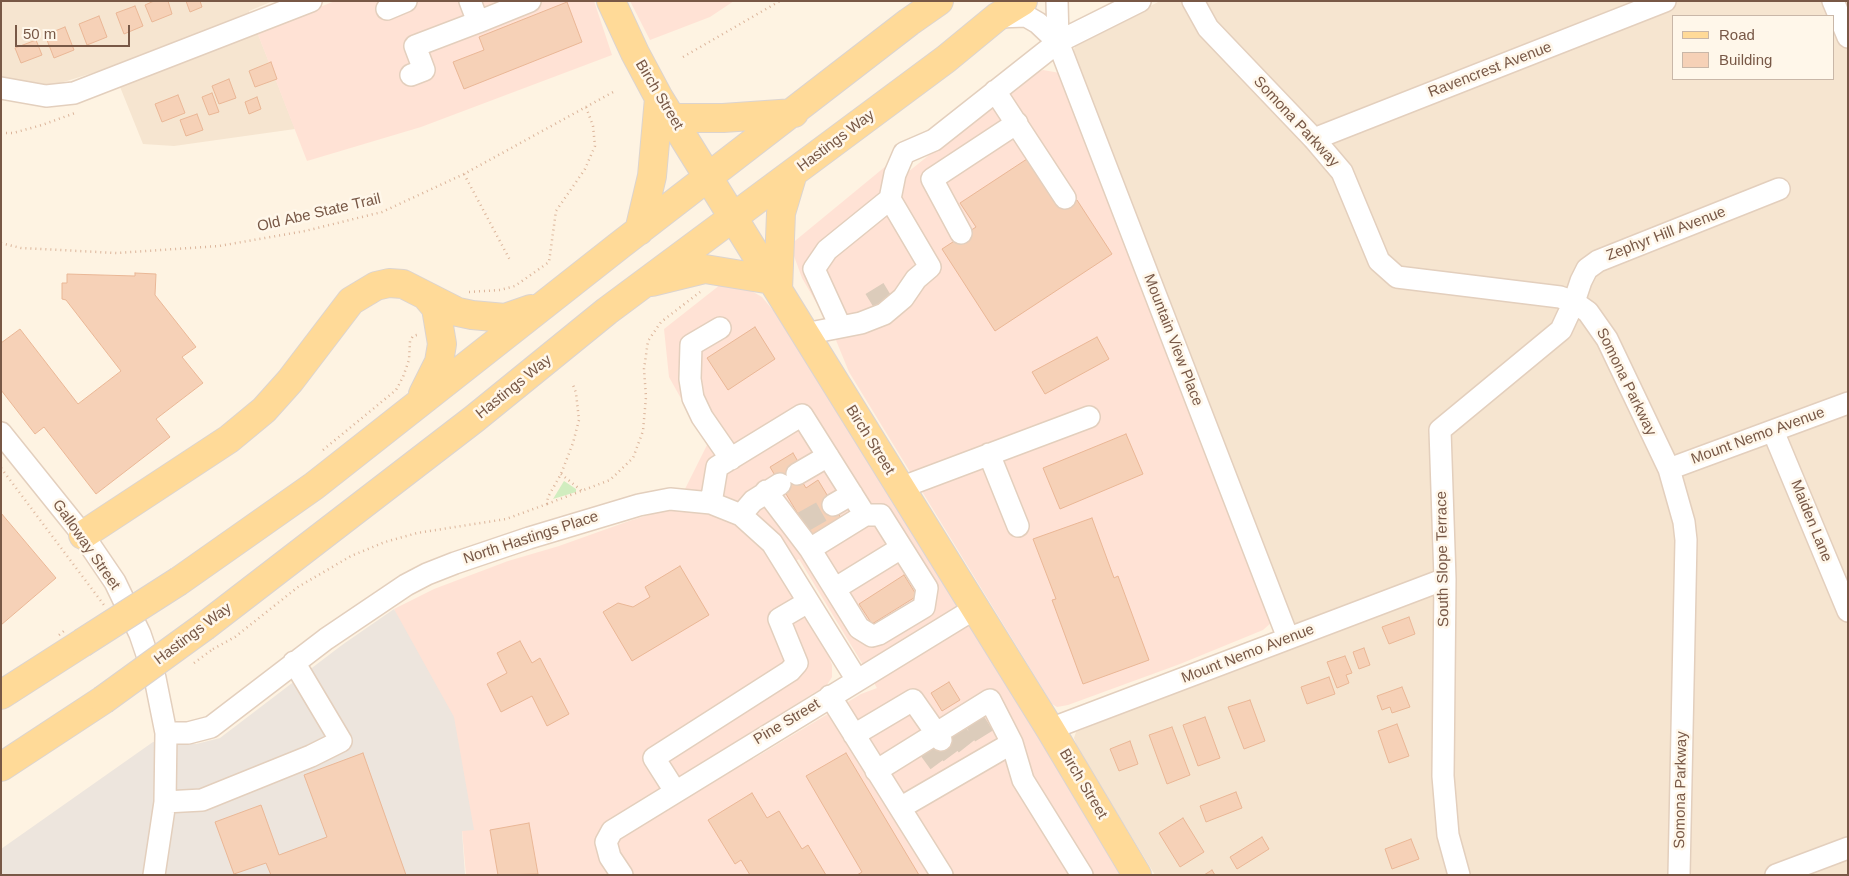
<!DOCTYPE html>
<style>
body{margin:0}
#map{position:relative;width:1849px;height:876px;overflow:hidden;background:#fef3e2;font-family:Helvetica,sans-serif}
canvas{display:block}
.frame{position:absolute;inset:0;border:2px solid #785846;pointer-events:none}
.legend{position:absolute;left:1672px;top:15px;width:162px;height:65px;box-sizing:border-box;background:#fff7ea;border:1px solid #c9b7a8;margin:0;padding:6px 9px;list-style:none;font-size:15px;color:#785846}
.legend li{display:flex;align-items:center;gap:10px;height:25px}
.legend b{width:25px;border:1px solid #c9b7a8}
.scale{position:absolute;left:15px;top:25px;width:115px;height:22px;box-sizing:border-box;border:2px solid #785846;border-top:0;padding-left:6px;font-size:15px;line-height:18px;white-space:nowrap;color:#785846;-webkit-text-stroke:4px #fff7ea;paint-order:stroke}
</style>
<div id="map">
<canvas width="1849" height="876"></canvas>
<div class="frame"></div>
<ul class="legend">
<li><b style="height:6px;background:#ffda98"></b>Road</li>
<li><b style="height:14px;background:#f6d1b7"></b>Building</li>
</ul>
<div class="scale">50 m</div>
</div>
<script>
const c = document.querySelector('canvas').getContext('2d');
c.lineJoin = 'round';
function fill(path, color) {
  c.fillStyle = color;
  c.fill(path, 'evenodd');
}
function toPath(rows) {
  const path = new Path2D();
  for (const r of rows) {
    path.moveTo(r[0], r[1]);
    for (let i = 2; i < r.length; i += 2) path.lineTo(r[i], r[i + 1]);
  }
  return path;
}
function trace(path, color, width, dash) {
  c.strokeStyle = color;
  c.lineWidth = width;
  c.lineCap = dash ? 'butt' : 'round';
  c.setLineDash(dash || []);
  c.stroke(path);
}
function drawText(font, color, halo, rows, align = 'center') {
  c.font = font + ' Helvetica,sans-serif';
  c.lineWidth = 5;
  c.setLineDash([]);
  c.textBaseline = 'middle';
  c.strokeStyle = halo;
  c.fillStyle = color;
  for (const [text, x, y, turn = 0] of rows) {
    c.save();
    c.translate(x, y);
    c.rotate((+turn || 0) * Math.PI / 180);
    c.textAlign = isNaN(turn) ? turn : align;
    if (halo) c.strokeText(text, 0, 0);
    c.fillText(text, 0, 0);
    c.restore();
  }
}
const residential = toPath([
 [1,1,273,1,249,11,295,129,174,146,143,144,112,67,57,84,42,85,1,77],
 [1160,1,1848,1,1848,875,1155,875,1078,749,1074,738,1076,732,1300,643,1073,63,1074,49,1076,44],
 [1673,16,1833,16,1833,79,1673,79]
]);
const commercial = toPath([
 [335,1,594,1,612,55,421,127,307,161,257,32],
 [630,1,734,1,710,17,650,40],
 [1043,70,1060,73,1272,622,1263,630,1180,664,1068,705,1057,707,1052,704,849,372,831,328,802,278,790,245,886,166,889,169,908,172,974,119,1036,73],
 [725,281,741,285,762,297,787,327,892,501,1124,875,466,875,462,830,473,830,394,609,434,589,508,561,559,546,629,521,661,511,674,511,707,445,669,377,664,329],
 [799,559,877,688,861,694,753,759,740,739,827,685,832,677,832,665,827,651,778,572]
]);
const industrial = toPath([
 [394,609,454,717,474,830,462,831,465,875,1,875,1,849,153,742,196,744,220,738,342,645]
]);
const green = toPath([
 [564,481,576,489,576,492,553,499]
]);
const building = toPath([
 [154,1,168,1,172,14,152,22,145,5,154,1],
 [186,1,200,1,202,7,190,12,186,1],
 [567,2,582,42,464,89,453,62,484,50,479,37,567,2],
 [135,6,143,26,124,34,116,13,135,6],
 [99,16,107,37,87,45,79,24,99,16],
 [65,27,74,50,54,58,45,35,65,27],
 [36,40,42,55,21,63,15,48,36,40],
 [271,62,277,79,255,87,249,71,271,62],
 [229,79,236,98,219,104,212,86,229,79],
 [212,93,219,112,209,115,202,97,212,93],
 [178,95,185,113,162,122,155,104,178,95],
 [257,97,261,109,249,114,245,102,257,97],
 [197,114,203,130,186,136,180,120,197,114],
 [1030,157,1063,209,1077,200,1112,254,995,331,942,249,976,227,960,203,1030,157],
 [135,273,156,274,155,295,196,347,182,357,203,383,156,419,170,437,96,494,44,427,35,434,1,390,1,343,20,329,78,404,121,371,66,300,62,299,62,283,67,283,67,274,135,276,135,273],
 [755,327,775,359,728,390,707,358,755,327],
 [1097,337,1109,359,1045,394,1032,372,1097,337],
 [1126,434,1143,474,1060,509,1043,468,1126,434],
 [793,453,800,465,794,468,806,488,818,480,841,518,811,536,770,467,793,453],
 [1,513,56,578,1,625,1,513],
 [1092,518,1114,578,1118,576,1149,660,1083,684,1052,600,1056,599,1033,539,1092,518],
 [680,566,709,615,632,661,603,612,618,603,633,607,650,597,645,587,680,566],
 [904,575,917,596,872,624,859,604,904,575],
 [1409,617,1415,634,1389,644,1382,627,1409,617],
 [520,641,532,663,540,658,569,714,547,726,532,696,501,712,487,684,507,673,497,653,520,641],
 [1364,648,1370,665,1359,669,1353,652,1364,648],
 [1345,656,1352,673,1346,675,1349,683,1337,688,1327,662,1345,656],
 [1329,677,1335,694,1307,704,1301,687,1329,677],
 [949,682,960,700,942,711,931,693,949,682],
 [1402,687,1410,707,1392,713,1390,707,1382,710,1377,696,1402,687],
 [1250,700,1265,741,1244,749,1228,707,1250,700],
 [1205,717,1220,758,1198,766,1183,725,1205,717],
 [1397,724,1409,756,1389,763,1378,731,1397,724],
 [1172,727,1190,775,1167,784,1149,735,1172,727],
 [1130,741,1138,764,1119,771,1110,749,1130,741],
 [363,753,406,875,271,875,266,863,234,874,215,822,261,805,279,855,327,837,304,775,363,753],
 [846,753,919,875,857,875,862,872,806,776,846,753],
 [1236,792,1242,808,1206,822,1200,806,1236,792],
 [752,793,767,818,779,811,802,849,808,845,826,875,750,875,741,860,735,864,708,820,752,793],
 [1183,818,1204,852,1180,867,1159,833,1183,818],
 [529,823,538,874,498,875,490,830,529,823],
 [1262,837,1269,849,1237,869,1230,857,1262,837],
 [1411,839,1419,859,1392,869,1385,849,1411,839],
 [1212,870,1215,875,1204,875,1212,870]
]);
const minorTunnel = toPath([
 [871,303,889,292],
 [803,522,833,505],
 [974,720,984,736],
 [955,731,967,746],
 [941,740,952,755],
 [928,748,939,763]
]);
const path = toPath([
 [683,57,780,1],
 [1,133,13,133,42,125,75,113],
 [464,174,511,262],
 [1,243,21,248,117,253,219,246,305,231,382,212,464,174,615,91],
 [469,292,500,290,515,286,549,262,556,211,585,169,595,146,593,126,586,107],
 [323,450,396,390,403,377,409,360,410,341,413,336,420,334],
 [1,468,104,605],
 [561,474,582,491],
 [547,504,610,480,633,458,643,431,646,397,644,369,648,341,661,322,700,292],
 [213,649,235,637,298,587,351,556,385,542,417,533,506,519,547,504,548,497,561,474,573,443,579,420,576,393,572,382]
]);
const minor = toPath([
 [470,1,478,22,530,1],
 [1057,1,1058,42],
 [1193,1,1208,28,1314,139,1342,172,1379,261,1397,277,1560,297,1574,302,1588,312,1607,339,1669,469,1684,522,1686,540,1679,875],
 [1833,1,1848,37],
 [387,9,406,1],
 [997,17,1026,16,1038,23,1058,42,1288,638],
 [411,75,424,70,415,46,478,22],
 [1,88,46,96,74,93,311,1],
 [995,91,1065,198],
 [1314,139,1665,1],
 [890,199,895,174,904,153,934,140,1058,42,1140,1],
 [961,233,932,179,1017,123],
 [720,328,691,345,690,379,693,398,702,417,731,459],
 [805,334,861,323,884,314,903,298,916,279,930,267,890,199,827,250,814,269,840,326],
 [1773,431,1848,611],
 [1,433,83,535,115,582,140,634,155,678,166,733,165,802,154,875],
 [989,454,1018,526],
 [1669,469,1848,403],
 [797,474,828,456],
 [900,488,1089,417],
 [766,491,810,549],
 [711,503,717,467,802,415,865,515,810,549,859,628,872,636,879,634,924,607,927,588,881,515,865,515],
 [833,505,852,494],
 [741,515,753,501,780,484],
 [836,588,901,548],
 [830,696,942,875],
 [1050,729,1445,579],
 [166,733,188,733,211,727,326,639,406,585,427,574,455,563,529,538,639,505,670,499,711,503,741,515,772,543,857,680],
 [854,735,913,700,941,740],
 [876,771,990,700,1012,743,1023,780,1082,875],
 [675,791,654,758,790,671,797,663,779,619,808,602],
 [165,802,202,800,311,756,341,741,294,662],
 [900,808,1012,743],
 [622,875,610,857,606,842,612,831,974,609],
 [1459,875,1448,835,1443,776,1445,579,1440,430,1561,330,1574,302,1581,281,1587,269,1598,261,1779,189],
 [1776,875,1848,848]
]);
const major = toPath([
 [611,1,635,53,659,98,1050,729,1137,875],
 [672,118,723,118,794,113],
 [639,231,652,176,659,98],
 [652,282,705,269,772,280],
 [778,290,781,213,793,173],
 [423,394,439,362,442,344,436,308,426,296],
 [83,535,229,439,264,410,290,381,351,301,376,286,389,283,403,284,458,312,472,315,505,318,531,309],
 [179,581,314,486,620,245,909,22,939,1],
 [205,626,474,419,607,311,946,59,997,17,1023,1],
 [1,695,82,643],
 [1,767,103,700]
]);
const pathBridge = toPath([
 [59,635,64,631],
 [194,663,213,649]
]);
const majorBridge = toPath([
 [82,643,179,581],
 [103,700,205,626]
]);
const streetNames = [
 ["Ravencrest Avenue",1490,70,-21],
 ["Birch Street",659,95,59],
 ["Somona Parkway",1296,122,47],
 ["Hastings Way",836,141,-37],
 ["Old Abe State Trail",319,213,-13],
 ["Zephyr Hill Avenue",1666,234,-21],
 ["Mountain View Place",1173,340,69],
 ["Somona Parkway",1626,382,64],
 ["Hastings Way",514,387,-39],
 ["Mount Nemo Avenue",1758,436,-20],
 ["Birch Street",870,440,58],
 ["Maiden Lane",1811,521,68],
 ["North Hastings Place",531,538,-18],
 ["Galloway Street",86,545,55],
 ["South Slope Terrace",1443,559,-91],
 ["Hastings Way",193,634,-37],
 ["Mount Nemo Avenue",1248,654,-21],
 ["Pine Street",787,722,-31],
 ["Birch Street",1083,784,59],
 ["Somona Parkway",1681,790,-89]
];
fill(residential, '#f6e5d0');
fill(commercial, '#ffe2d5');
fill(industrial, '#ede5dd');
fill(green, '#d1edbf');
fill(building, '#f6d1b7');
trace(building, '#eab796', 1);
trace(minorTunnel, '#dcccbb', 21, [21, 11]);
trace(minor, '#e3cfbd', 24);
trace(major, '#dcd4cf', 30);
trace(path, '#dbb49a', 2.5, [1, 4]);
trace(minor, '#fff', 21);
trace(major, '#ffda98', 28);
trace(majorBridge, '#dcd4cf', 30, []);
trace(pathBridge, '#dbb49a', 2.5, [1, 4]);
trace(majorBridge, '#ffda98', 28);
drawText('15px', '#785846', '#fff7ea', streetNames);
</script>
